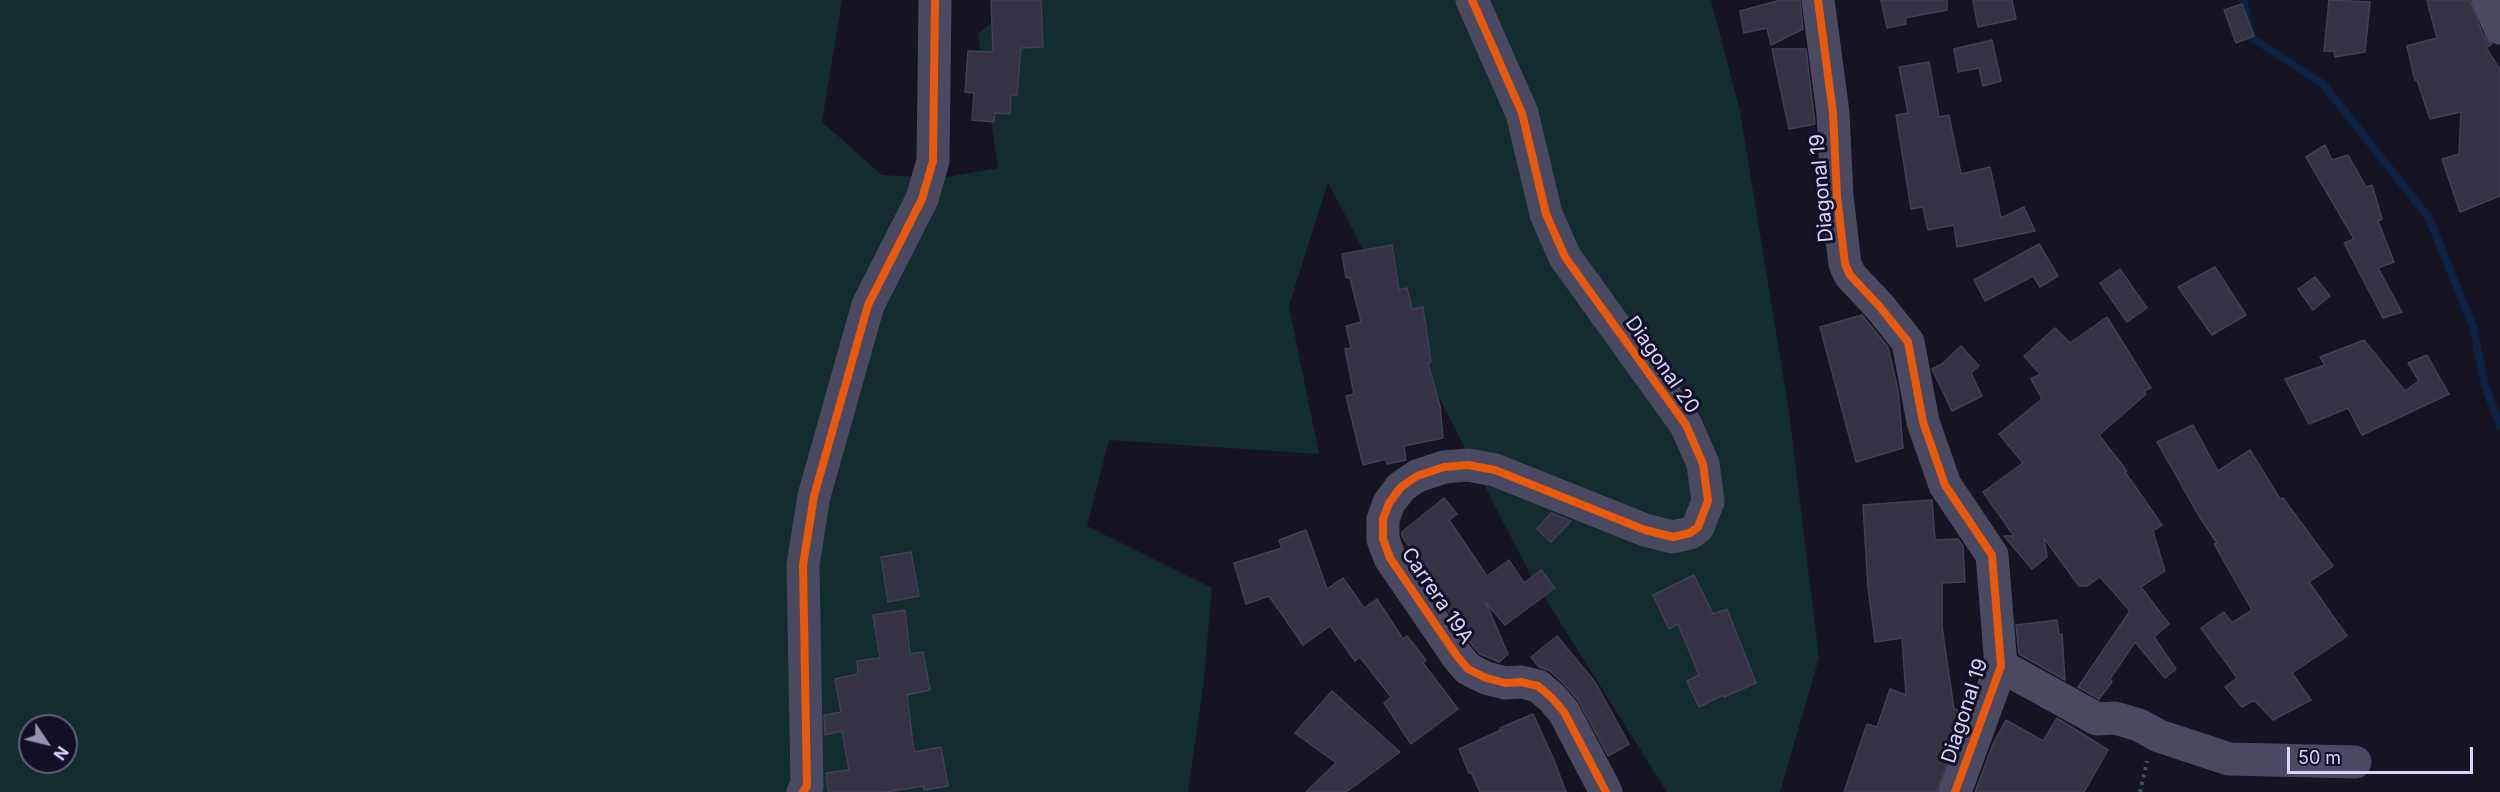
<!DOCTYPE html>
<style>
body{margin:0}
#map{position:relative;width:2500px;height:792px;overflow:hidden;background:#161421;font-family:Inter,sans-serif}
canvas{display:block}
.north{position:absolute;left:18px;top:714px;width:60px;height:60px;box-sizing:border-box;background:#130f26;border:2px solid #625e7d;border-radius:50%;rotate:125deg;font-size:16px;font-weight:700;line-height:24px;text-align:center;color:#d9d4ff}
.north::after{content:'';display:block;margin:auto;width:21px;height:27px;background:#9591b1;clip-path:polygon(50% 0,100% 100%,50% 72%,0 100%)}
.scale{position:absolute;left:2287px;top:747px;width:186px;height:27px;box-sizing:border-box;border:3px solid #d9d4ff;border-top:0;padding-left:8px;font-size:18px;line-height:21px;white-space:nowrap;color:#d9d4ff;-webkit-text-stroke:4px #130f26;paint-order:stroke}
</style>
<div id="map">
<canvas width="2500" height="792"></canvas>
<div class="north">N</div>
<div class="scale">50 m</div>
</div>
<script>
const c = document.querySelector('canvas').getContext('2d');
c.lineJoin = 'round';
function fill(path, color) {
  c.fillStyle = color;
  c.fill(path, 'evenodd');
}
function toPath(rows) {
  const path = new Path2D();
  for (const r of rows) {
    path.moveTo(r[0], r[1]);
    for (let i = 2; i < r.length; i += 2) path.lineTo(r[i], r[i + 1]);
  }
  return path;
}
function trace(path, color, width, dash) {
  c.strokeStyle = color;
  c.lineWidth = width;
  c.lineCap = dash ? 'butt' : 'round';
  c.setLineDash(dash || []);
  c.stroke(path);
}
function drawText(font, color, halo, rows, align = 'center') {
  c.font = font + ' Inter,sans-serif';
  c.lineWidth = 6;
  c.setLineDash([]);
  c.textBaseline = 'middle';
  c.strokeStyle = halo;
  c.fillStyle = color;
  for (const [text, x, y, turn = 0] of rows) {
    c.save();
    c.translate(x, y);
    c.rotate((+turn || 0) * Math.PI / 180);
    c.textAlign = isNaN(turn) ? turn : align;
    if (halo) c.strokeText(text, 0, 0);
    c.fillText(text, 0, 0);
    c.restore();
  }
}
const green = toPath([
 [0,0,842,0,822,122,882,175,941,178,998,168,978,34,1019,0,1711,0,1740,111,1789,412,1819,658,1780,792,1667,792,1531,576,1328,182,1289,306,1319,454,1109,440,1087,526,1212,588,1204,679,1188,792,0,792],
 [30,726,66,726,66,762,30,762]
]);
const stream = toPath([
 [2243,0,2252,38,2323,84,2429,218,2473,327,2485,386,2500,425]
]);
const building = toPath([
 [991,0,1041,0,1043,47,1021,48,1017,95,1011,95,1010,114,995,113,994,122,972,120,974,93,965,92,968,51,993,52,991,0],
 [1781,0,1800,0,1803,29,1771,45,1767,28,1744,33,1740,11,1781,0],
 [1881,0,1947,0,1947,10,1905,18,1906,24,1887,28,1881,0],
 [1973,0,2012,0,2016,19,1978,27,1973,0],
 [2329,0,2370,2,2365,52,2335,57,2334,51,2324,51,2329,0],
 [2427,0,2470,0,2483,35,2492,44,2486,48,2500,69,2500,196,2460,212,2442,159,2459,154,2461,112,2430,119,2417,80,2415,80,2407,46,2437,38,2427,0],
 [2242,4,2254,36,2236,43,2224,10,2242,4],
 [1992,40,2001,81,1983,86,1979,68,1958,72,1954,49,1992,40],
 [1772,49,1806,49,1815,124,1789,129,1772,49],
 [1929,62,1939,117,1949,115,1961,174,1990,167,2001,218,2024,207,2035,231,1957,247,1954,225,1928,230,1923,207,1911,209,1896,115,1908,113,1899,67,1929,62],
 [2325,145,2332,160,2348,155,2366,187,2372,185,2382,219,2378,221,2394,262,2378,268,2402,312,2383,318,2344,243,2354,239,2306,157,2325,145],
 [2039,244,2058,276,2040,287,2033,276,1985,301,1974,280,2039,244],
 [1392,245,1399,290,1407,288,1412,309,1423,307,1431,362,1428,363,1440,406,1443,438,1404,446,1406,460,1387,464,1386,459,1363,465,1346,396,1354,394,1345,349,1351,348,1346,326,1361,322,1350,278,1346,278,1342,254,1392,245],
 [2215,267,2246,315,2212,335,2178,287,2215,267],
 [2120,269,2147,308,2127,322,2100,283,2120,269],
 [2315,277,2330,296,2313,310,2298,289,2315,277],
 [1862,315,1888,347,1898,390,1903,448,1856,462,1820,327,1862,315],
 [2107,317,2151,388,2144,391,2146,394,2099,435,2127,471,2125,472,2162,525,2153,531,2165,571,2141,587,2169,624,2154,637,2176,669,2165,678,2135,642,2110,679,2112,682,2099,699,2078,687,2130,611,2100,577,2087,586,2079,586,2044,538,2047,557,2032,569,2004,536,2014,536,1983,492,2023,463,1999,434,2042,399,2031,379,2040,374,2024,356,2055,328,2070,343,2107,317],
 [2364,340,2405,391,2419,381,2408,363,2427,355,2449,394,2362,435,2348,408,2309,424,2285,379,2325,365,2320,357,2364,340],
 [1961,346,1979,366,1971,373,1982,396,1952,411,1932,369,1942,364,1961,346],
 [2193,425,2218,471,2250,450,2280,499,2283,498,2333,566,2309,582,2347,636,2292,673,2311,700,2273,720,2254,700,2242,707,2225,687,2237,678,2201,628,2224,612,2232,623,2252,610,2214,544,2217,543,2199,516,2157,442,2193,425],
 [1444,498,1457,514,1449,520,1487,576,1509,560,1524,583,1541,570,1555,588,1505,625,1486,603,1508,654,1499,662,1480,654,1472,645,1412,557,1415,555,1402,536,1402,532,1444,498],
 [1932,500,1935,540,1958,539,1963,546,1965,582,1942,583,1942,627,1954,709,1964,712,1937,792,1844,792,1867,724,1877,727,1890,689,1906,695,1902,638,1875,642,1868,587,1863,505,1932,500],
 [1551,513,1571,521,1551,542,1537,529,1551,513],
 [1306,530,1327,589,1343,578,1364,608,1377,599,1403,639,1407,636,1426,660,1423,663,1458,709,1411,744,1384,703,1391,697,1360,657,1355,661,1330,626,1303,645,1269,596,1246,604,1234,563,1282,548,1279,540,1306,530],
 [911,552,919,596,888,602,881,557,911,552],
 [1694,575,1713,614,1727,609,1756,683,1724,697,1723,695,1699,707,1687,681,1699,675,1678,624,1669,629,1653,595,1694,575],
 [905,610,910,654,923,652,930,690,907,695,914,752,941,747,948,786,924,790,924,786,886,792,828,792,826,773,849,770,842,731,825,735,824,715,841,712,835,679,858,674,857,661,880,658,873,615,905,610],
 [2057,620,2059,634,2062,634,2065,680,2019,654,2016,625,2057,620],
 [1557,636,1595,682,1629,744,1608,756,1578,700,1564,684,1550,671,1539,667,1531,657,1557,636],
 [1332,691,1400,752,1346,792,1306,792,1336,763,1295,733,1332,691],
 [1533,714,1554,760,1566,792,1480,792,1471,772,1469,773,1459,749,1501,730,1500,728,1533,714],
 [2057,718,2108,750,2084,792,1975,792,1993,744,2006,720,2043,741,2057,718]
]);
const path = toPath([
 [2140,792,2147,761]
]);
const minor = toPath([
 [1472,0,1522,113,1546,214,1565,257,1686,425,1703,464,1708,501,1698,527,1690,533,1673,537,1645,530,1495,470,1468,465,1444,467,1417,476,1401,487,1389,503,1383,519,1383,539,1390,558,1457,656,1468,669,1486,678,1505,683,1521,682,1538,686,1552,698,1564,712,1606,792],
 [1818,0,1833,113,1837,197,1845,264,1850,275,1880,307,1908,342,1923,422,1945,485,1992,555,2001,666,1955,792],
 [2488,0,2500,28],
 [2001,666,2097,719,2115,718,2139,725,2159,736,2229,759,2355,762],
 [803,792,807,786,803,565,814,496,868,305,922,199,933,161,935,0]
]);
const cycleway = toPath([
 [1472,0,1522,113,1546,214,1565,257,1686,425,1703,464,1708,501,1698,527,1690,533,1673,537,1645,530,1495,470,1468,465,1444,467,1417,476,1401,487,1389,503,1383,519,1383,539,1390,558,1457,656,1468,669,1486,678,1505,683,1521,682,1538,686,1552,698,1564,712,1606,792],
 [1818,0,1833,113,1837,197,1845,264,1850,275,1880,307,1908,342,1923,422,1945,485,1992,555,2001,666,1955,792],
 [803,792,807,786,803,565,814,496,868,305,922,199,933,161,935,0]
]);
const streetNames = [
 ["Diagonal 19",1822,188,-95],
 ["Diagonal 20",1662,365,55],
 ["Carrera 19A",1437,596,56],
 ["Diagonal 19",1965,711,-72]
];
fill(green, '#132c2d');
trace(stream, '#0d2144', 8);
fill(building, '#343243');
trace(building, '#433f54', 1.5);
trace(path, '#44505f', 4, [3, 4.5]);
trace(minor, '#4a4962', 33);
trace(cycleway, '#e8590c', 8);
drawText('20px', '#d9d4ff', '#130f26', streetNames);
</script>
